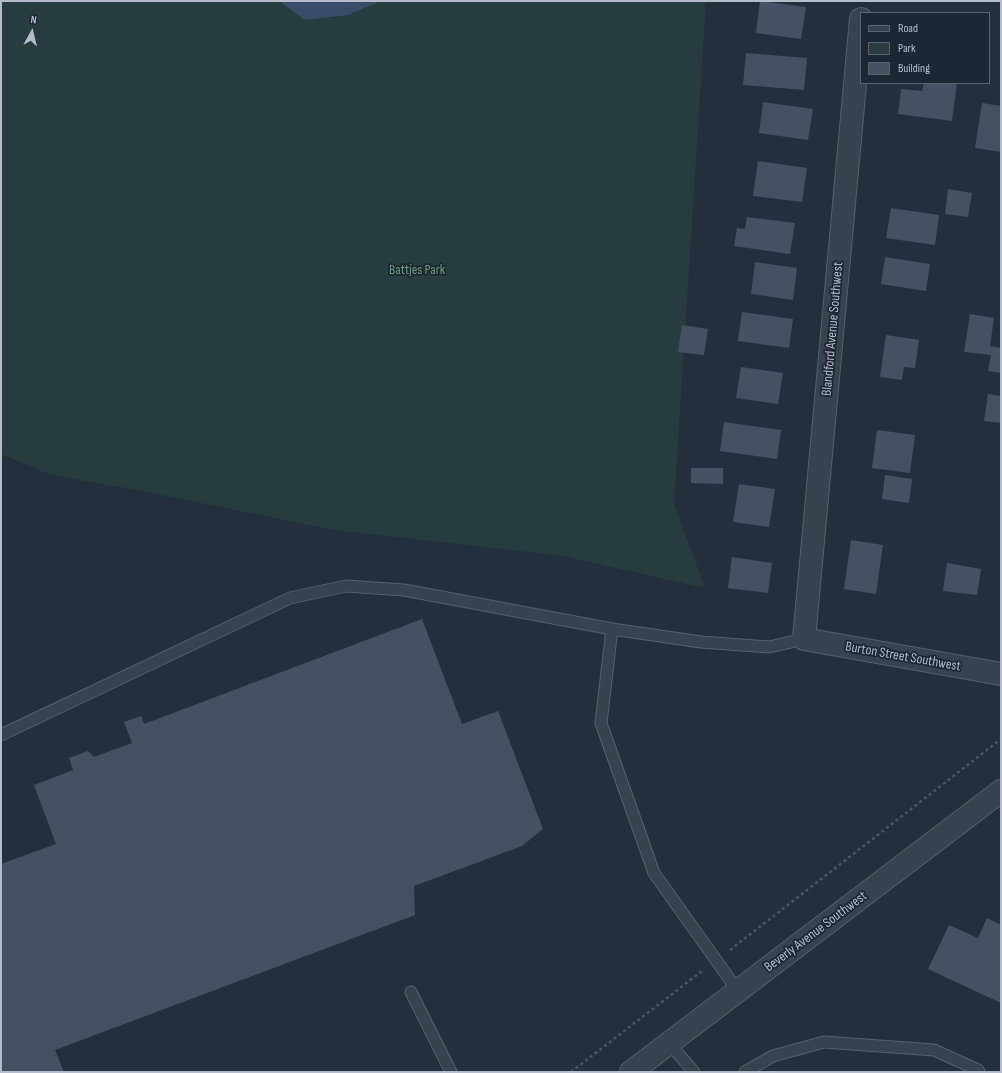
<!DOCTYPE html>
<style>
body{margin:0}
#map{position:relative;width:1002px;height:1073px;overflow:hidden;background:#242f3e;font-family:"Sofia Sans Condensed",sans-serif}
canvas{display:block}
.frame{position:absolute;inset:0;border:2px solid #b4bcc9;pointer-events:none}
.legend{position:absolute;left:860px;top:12px;width:130px;height:72px;box-sizing:border-box;background:#1d2633;border:1px solid #59626f;margin:0;padding:5px 7px;list-style:none;font-size:12px;color:#b4bcc9}
.legend li{display:flex;align-items:center;gap:8px;height:20px}
.legend b{width:20px;border:1px solid #59626f}
.north{position:absolute;left:12px;top:12px;width:40px;height:40px;-webkit-text-stroke:3px #1d2633;paint-order:stroke;rotate:8deg;font-size:11px;font-weight:700;line-height:16px;text-align:center;color:#b4bcc9}
.north::after{content:'';display:block;margin:auto;width:14px;height:18px;background:#b4bcc9;clip-path:polygon(50% 0,100% 100%,50% 72%,0 100%)}
</style>
<div id="map">
<canvas width="1002" height="1073"></canvas>
<div class="frame"></div>
<ul class="legend">
<li><b style="height:5px;background:#38414e"></b>Road</li>
<li><b style="height:11px;background:#263c3f"></b>Park</li>
<li><b style="height:11px;background:#455162"></b>Building</li>
</ul>
<div class="north">N</div>
</div>
<script>
const c = document.querySelector('canvas').getContext('2d');
c.lineJoin = 'round';
function fill(path, color) {
  c.fillStyle = color;
  c.fill(path, 'evenodd');
}
function toPath(rows) {
  const path = new Path2D();
  for (const r of rows) {
    path.moveTo(r[0], r[1]);
    for (let i = 2; i < r.length; i += 2) path.lineTo(r[i], r[i + 1]);
  }
  return path;
}
function trace(path, color, width, dash) {
  c.strokeStyle = color;
  c.lineWidth = width;
  c.lineCap = dash ? 'butt' : 'round';
  c.setLineDash(dash || []);
  c.stroke(path);
}
function drawText(font, color, halo, rows, align = 'center') {
  c.font = font + ' "Sofia Sans Condensed",sans-serif';
  c.lineWidth = 3.5;
  c.setLineDash([]);
  c.textBaseline = 'middle';
  c.strokeStyle = halo;
  c.fillStyle = color;
  for (const [text, x, y, turn = 0] of rows) {
    c.save();
    c.translate(x, y);
    c.rotate((+turn || 0) * Math.PI / 180);
    c.textAlign = isNaN(turn) ? turn : align;
    if (halo) c.strokeText(text, 0, 0);
    c.fillText(text, 0, 0);
    c.restore();
  }
}
const green = toPath([
 [1,1,706,1,674,504,705,588,563,556,334,530,132,489,51,475,1,454]
]);
const water = toPath([
 [279,1,381,1,348,15,305,20]
]);
const building = toPath([
 [760,1,806,7,801,39,756,33],
 [746,53,807,58,804,90,743,85],
 [924,83,957,83,952,121,898,114,901,89,922,91],
 [763,102,813,109,808,140,759,133],
 [982,103,1001,106,1001,152,975,148],
 [758,161,807,168,802,202,753,196],
 [948,189,972,193,968,217,945,214],
 [891,208,939,215,935,245,886,238],
 [747,217,795,223,790,254,734,246,737,228,745,229],
 [885,257,930,264,926,291,881,284],
 [755,262,797,268,793,300,751,294],
 [742,312,793,319,789,348,738,341],
 [970,314,994,318,990,346,1001,348,1001,373,988,371,991,355,964,352],
 [682,325,708,329,704,355,678,352],
 [886,335,919,340,915,368,904,367,902,380,880,377],
 [741,367,783,373,778,404,736,398],
 [988,394,1001,396,1001,423,984,421],
 [724,422,781,430,777,459,720,451],
 [877,430,915,435,910,473,872,468],
 [691,468,723,468,723,484,691,483],
 [885,475,912,479,909,503,882,499],
 [739,484,775,489,769,527,733,522],
 [851,540,883,545,876,594,844,589],
 [732,557,772,563,768,593,728,588],
 [947,563,981,569,977,595,943,591],
 [422,619,462,724,498,711,543,829,522,846,414,886,415,915,55,1050,64,1072,1,1072,1,864,56,844,34,785,73,770,69,758,88,751,94,757,132,743,124,722,141,716,144,724],
 [987,918,1001,925,1001,1003,928,969,949,925,978,938]
]);
const path = toPath([
 [730,950,1001,739],
 [571,1072,702,971]
]);
const lane = toPath([
 [612,629,701,642,769,647,804,639],
 [1,735,290,598,346,586,404,590,612,629,601,723,654,873,738,991],
 [411,992,451,1072],
 [669,1043,694,1072],
 [745,1072,773,1056,824,1042,934,1050,978,1070,979,1072]
]);
const street = toPath([
 [861,19,804,639,1001,674],
 [631,1072,1001,791]
]);
const parkNames = [
 ["Battjes Park",417,270]
];
const streetNames = [
 ["Blandford Avenue Southwest",833,329,-85],
 ["Burton Street Southwest",903,657,10],
 ["Beverly Avenue Southwest",816,932,-37]
];
fill(green, '#263c3f');
fill(water, '#394c67');
fill(building, '#455162');
trace(lane, '#565f6c', 13);
trace(street, '#565f6c', 24);
trace(path, '#44595c', 2.5, [3, 3]);
trace(lane, '#38414e', 11);
trace(street, '#38414e', 22);
drawText('14px', '#6b9a76', '#1d2633', parkNames);
drawText('14px', '#b4bcc9', '#1d2633', streetNames);
</script>
